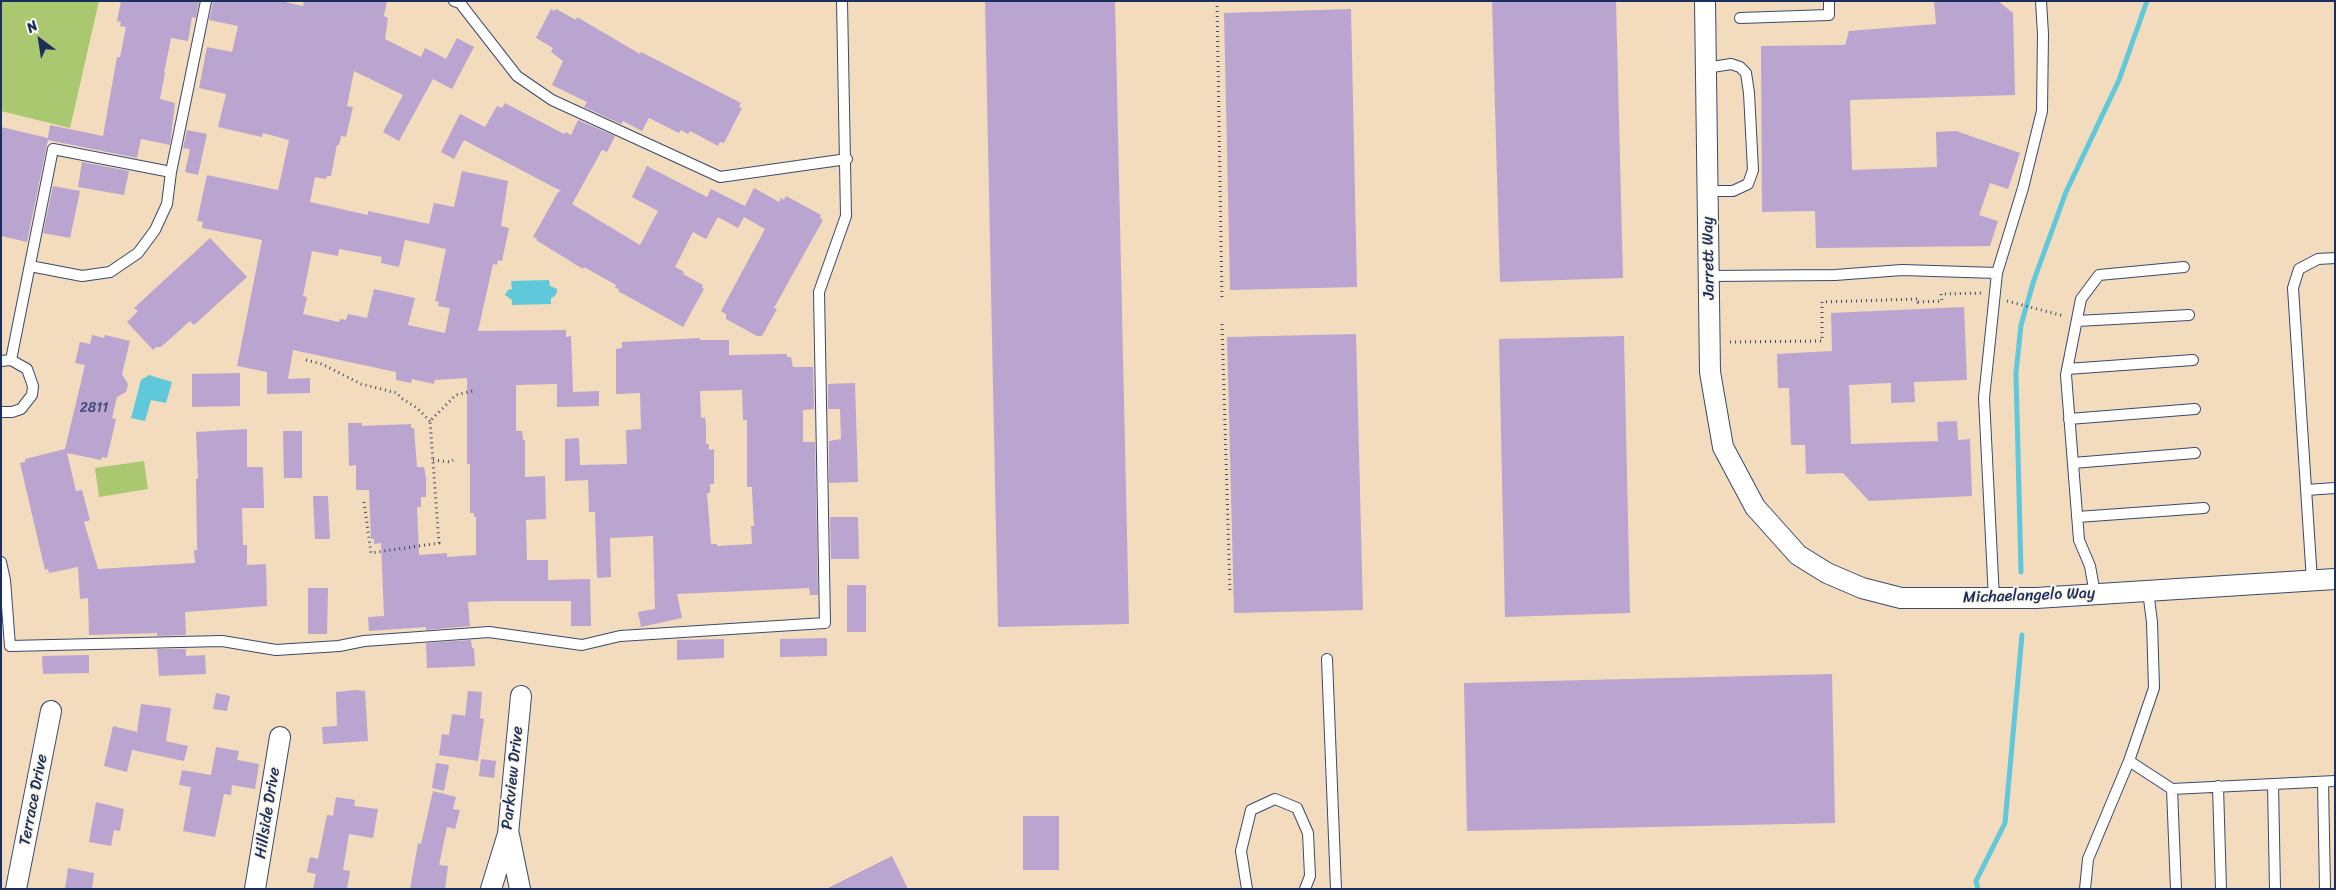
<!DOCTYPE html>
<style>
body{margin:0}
#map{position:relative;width:2336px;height:890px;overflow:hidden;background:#f2dcbd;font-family:Sriracha,sans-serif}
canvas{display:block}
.frame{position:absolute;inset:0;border:2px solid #1b2f5e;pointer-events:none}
.north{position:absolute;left:15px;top:15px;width:50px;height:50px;-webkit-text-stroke:4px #fbf7ec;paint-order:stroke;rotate:329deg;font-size:14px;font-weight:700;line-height:20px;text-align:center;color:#1b2f5e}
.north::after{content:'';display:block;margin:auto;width:18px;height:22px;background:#1b2f5e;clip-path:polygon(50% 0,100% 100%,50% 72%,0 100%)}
</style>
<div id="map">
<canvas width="2336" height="890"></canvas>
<div class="frame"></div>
<div class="north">N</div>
</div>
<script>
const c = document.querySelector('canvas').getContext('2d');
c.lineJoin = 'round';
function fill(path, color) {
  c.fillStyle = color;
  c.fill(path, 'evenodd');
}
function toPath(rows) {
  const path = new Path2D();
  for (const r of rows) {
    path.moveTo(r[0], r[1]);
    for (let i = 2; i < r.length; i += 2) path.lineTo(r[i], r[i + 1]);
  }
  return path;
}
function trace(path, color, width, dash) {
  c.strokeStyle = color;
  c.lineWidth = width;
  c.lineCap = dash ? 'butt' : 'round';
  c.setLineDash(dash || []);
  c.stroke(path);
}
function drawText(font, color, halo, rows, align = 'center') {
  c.font = font + ' Sriracha,sans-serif';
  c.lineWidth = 4;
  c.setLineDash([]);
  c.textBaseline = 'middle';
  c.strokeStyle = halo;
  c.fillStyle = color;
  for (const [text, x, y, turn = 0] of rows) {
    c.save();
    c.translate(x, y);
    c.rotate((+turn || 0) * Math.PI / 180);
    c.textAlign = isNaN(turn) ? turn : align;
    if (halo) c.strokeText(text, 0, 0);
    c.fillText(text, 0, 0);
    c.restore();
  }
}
const green = toPath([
 [1,1,99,1,70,128,1,111],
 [144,461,148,489,99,497,95,468]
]);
const water = toPath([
 [549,280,550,286,557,289,557,292,555,296,551,298,551,304,512,305,512,300,505,295,508,290,512,289,511,281],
 [149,375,172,382,166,403,151,400,145,421,131,418,141,380]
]);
const stream = toPath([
 [2021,572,2016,373,2021,325,2034,280,2066,192,2119,80,2147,1],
 [1978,889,1976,881,2005,823,2022,635]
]);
const building = toPath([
 [121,1,199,1,196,18,192,17,188,41,171,38,164,73,165,73,160,99,175,103,170,145,141,139,137,158,48,140,27,242,1,236,1,127,48,138,50,125,103,136,117,57,120,57,126,27,120,26,121,22,117,21],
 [213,1,281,1,303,6,304,1,387,1,384,16,388,18,385,39,421,57,425,48,446,59,457,38,474,47,452,89,433,79,399,141,383,132,403,95,354,71,347,106,353,107,346,137,341,136,339,145,337,145,331,176,327,176,326,179,315,177,310,202,368,215,368,211,429,224,434,203,454,207,462,171,508,181,501,226,509,228,502,261,498,260,497,265,493,264,478,331,566,330,566,337,571,336,573,392,599,391,599,406,557,407,557,384,516,385,516,431,522,431,523,440,525,440,525,477,545,476,546,519,526,520,527,560,548,560,548,580,590,579,591,626,571,626,571,601,496,601,468,602,470,626,426,630,426,627,369,631,368,617,384,616,381,543,374,544,374,539,371,539,369,490,356,490,356,465,349,466,348,423,362,423,362,426,411,424,411,428,414,428,417,467,424,467,426,478,426,497,421,497,421,507,417,507,419,555,447,553,447,557,476,555,476,517,474,517,474,513,470,513,470,464,467,464,467,378,435,380,434,384,412,379,411,383,396,380,396,372,293,350,288,379,310,378,310,393,267,394,267,372,237,366,262,240,202,228,203,222,197,221,207,175,278,190,289,140,263,133,262,137,218,127,226,94,199,88,207,47,232,52,238,26,209,20],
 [405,240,446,249,435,301,439,302,438,306,450,308,445,333,408,325,415,298,374,289,367,318,348,314,346,320,340,319,339,322,303,314,307,297,303,296,312,251,338,256,339,249,382,257,381,263,399,267],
 [985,1,1115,1,1129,624,998,627],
 [1492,1,1616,1,1623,278,1500,282],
 [1934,1,1998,1,2013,13,2015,95,1850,100,1852,170,1937,167,1936,132,1956,131,2020,153,2008,189,1990,183,1979,215,1998,221,1990,246,1816,248,1815,211,1762,212,1761,46,1845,45,1849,31,1936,24],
 [551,9,554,11,556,9,576,20,577,17,640,54,641,52,741,103,739,107,742,108,724,143,720,142,718,146,690,131,688,134,681,130,679,133,649,118,642,131,623,121,621,124,584,107,587,102,552,85,563,61,551,52,553,48,536,38],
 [1351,9,1357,287,1230,290,1224,13],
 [505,103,564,134,566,132,571,135,578,120,615,136,607,152,602,150,572,204,640,245,658,211,632,197,647,166,707,197,711,189,745,206,754,188,779,202,781,198,784,200,786,196,821,215,820,218,823,220,774,308,777,309,762,336,757,336,726,319,726,314,721,311,765,229,744,217,738,228,718,217,706,239,693,232,675,267,684,272,683,274,703,285,702,288,704,289,683,327,618,291,619,289,615,288,616,285,584,267,583,269,536,240,537,238,533,237,558,192,561,191,464,140,454,159,441,152,460,114,485,127,497,106,502,108],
 [187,130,207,134,198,175,185,172,190,149,183,148],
 [82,162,129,171,124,195,78,187],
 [53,186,80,191,70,238,43,233],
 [210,238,247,277,194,325,190,321,161,347,156,347,153,350,127,322,138,311,134,308],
 [1964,307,1967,380,1914,382,1915,402,1891,403,1891,383,1849,385,1851,444,1938,441,1937,422,1957,421,1958,440,1970,439,1972,496,1869,501,1843,473,1806,474,1805,445,1791,445,1789,388,1778,388,1777,354,1832,351,1831,313],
 [1356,334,1363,610,1234,613,1227,337],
 [92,335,104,338,105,335,130,341,122,374,128,384,126,392,117,397,112,418,116,419,107,458,102,457,101,460,67,453,76,491,82,490,90,520,84,522,98,569,195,563,194,550,197,550,196,479,198,479,196,432,247,429,247,467,263,467,264,508,242,508,243,545,247,545,247,565,266,564,267,606,185,612,186,635,157,636,157,633,89,635,88,598,80,599,78,567,49,573,48,569,45,570,20,463,25,462,25,459,65,449,85,365,75,363,80,342,90,344],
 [1624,336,1630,613,1505,617,1499,339],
 [700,338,700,340,729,340,729,355,787,354,787,357,791,357,793,367,813,367,814,409,803,410,803,442,815,442,818,595,810,595,809,588,677,594,682,618,641,627,638,612,655,609,653,536,610,538,611,577,597,578,595,512,589,512,588,480,565,481,565,439,579,438,580,465,627,464,626,430,641,429,640,393,616,394,616,349,622,348,622,342],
 [742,390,743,420,747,420,747,487,752,487,752,491,754,526,751,526,752,544,717,546,717,544,711,544,707,493,710,493,710,484,714,484,714,449,709,450,709,444,706,444,706,426,705,417,701,418,700,391],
 [240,373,240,406,192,407,192,374],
 [855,383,858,482,829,483,829,441,841,439,840,409,828,409,828,384],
 [283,431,302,431,302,478,284,478],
 [313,496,328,496,330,539,315,539],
 [830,517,858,517,859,559,831,559],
 [847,585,866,585,866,632,847,632],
 [308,588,328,588,327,634,308,634],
 [827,638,827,656,780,657,780,639],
 [724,639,724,658,677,660,677,640],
 [471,640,472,648,474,648,475,666,427,668,426,643],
 [157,649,186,649,186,656,205,655,206,674,159,676],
 [89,655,89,673,43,674,42,656],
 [1832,674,1835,823,1467,831,1464,683],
 [356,690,365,691,368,741,323,744,322,727,337,726,336,692],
 [468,691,482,692,480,718,484,719,478,761,439,755,442,734,449,735,452,714,465,716],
 [216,693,230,696,227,711,213,709],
 [141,704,171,708,166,741,188,746,184,761,132,750,127,772,104,766,113,726,137,732],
 [216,747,239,751,237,760,259,764,255,789,232,785,231,795,224,794,215,837,183,831,191,787,179,785,182,770,211,775],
 [481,759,496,761,494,778,479,776],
 [436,763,449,765,444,791,432,788],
 [433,791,456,797,453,809,460,810,455,829,447,827,439,865,448,866,445,889,410,889,418,843,421,844],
 [336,797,355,800,354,806,378,809,373,838,349,834,343,870,350,871,347,889,313,889,316,874,307,872,310,857,318,859,327,815,333,816],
 [96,802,124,809,120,831,114,830,111,846,89,842],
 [1023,816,1059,816,1059,870,1023,870],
 [892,856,908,889,826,889],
 [68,868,94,873,92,889,65,889]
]);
const path = toPath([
 [1217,1,1222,301],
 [2007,301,2064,316],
 [1222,324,1230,593],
 [1730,342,1822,341,1822,302,1918,299,1918,302,1942,301,1941,294,1983,293],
 [306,360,322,364,361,384,397,393,401,398,417,408,430,421],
 [433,460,450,462,453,460],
 [364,502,371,553,439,543,430,421,456,395,476,390]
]);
const lane = toPath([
 [454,1,460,3,517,76,552,100,720,177,847,159],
 [1740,18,1829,15,1829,1],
 [1706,68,1731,64,1740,67,1746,73,1749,93,1753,170,1748,184,1733,191,1708,191],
 [30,266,82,276,110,272,138,253,155,230,167,204,171,172,206,1],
 [1709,276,1835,275,1902,270,1997,273],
 [2077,321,2189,315],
 [11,360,53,149,171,172],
 [1,361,11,360,27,369,33,386,32,395,21,409,12,412,1,412],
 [2067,369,2193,360],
 [2069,419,2195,409],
 [2073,463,2195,453],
 [2306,490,2335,488],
 [2077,517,2204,508],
 [1,562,5,580,10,646,222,641,276,650,339,646,364,641,489,632,582,645,620,636,825,623,819,292,846,216,842,1],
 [2312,581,2293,288,2299,269,2318,259,2335,258],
 [2148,591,2152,622,2154,688,2129,761,2172,789,2335,781],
 [2095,594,2090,566,2079,540,2066,375,2081,299,2099,275,2184,267],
 [1994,599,1984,398,1997,273,2023,188,2042,111,2043,34,2041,1],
 [1327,659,1336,889],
 [2323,782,2325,889],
 [2273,784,2275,889],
 [2218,786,2221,889],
 [2172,789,2176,889],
 [1247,889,1241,851,1251,810,1275,799,1297,808,1308,833,1310,876,1305,889],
 [2085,889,2088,859,2129,761]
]);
const street = toPath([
 [1705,1,1710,372,1723,447,1755,507,1798,555,1827,573,1862,588,1901,598,2036,598,2335,579],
 [509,835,520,889],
 [16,889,51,711],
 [255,889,280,737],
 [491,889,508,834,521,696]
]);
const numberNames = [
 ["2811",94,408]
];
const streetNames = [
 ["Jarrett Way",1709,258,-91],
 ["Michaelangelo Way",2029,596,-2],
 ["Parkview Drive",513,778,-84],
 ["Terrace Drive",34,800,-79],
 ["Hillside Drive",268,813,-81]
];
fill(green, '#a9c86f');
fill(water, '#5fc8da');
trace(stream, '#5fc8da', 5);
fill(building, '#b9a5cf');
trace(lane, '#3b496c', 12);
trace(street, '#3b496c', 22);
trace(path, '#3b496c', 3, [1, 4]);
trace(lane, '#fff', 10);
trace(street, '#fff', 20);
drawText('14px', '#424c7a', null, numberNames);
drawText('16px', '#1b2f5e', '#fbf7ec', streetNames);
</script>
